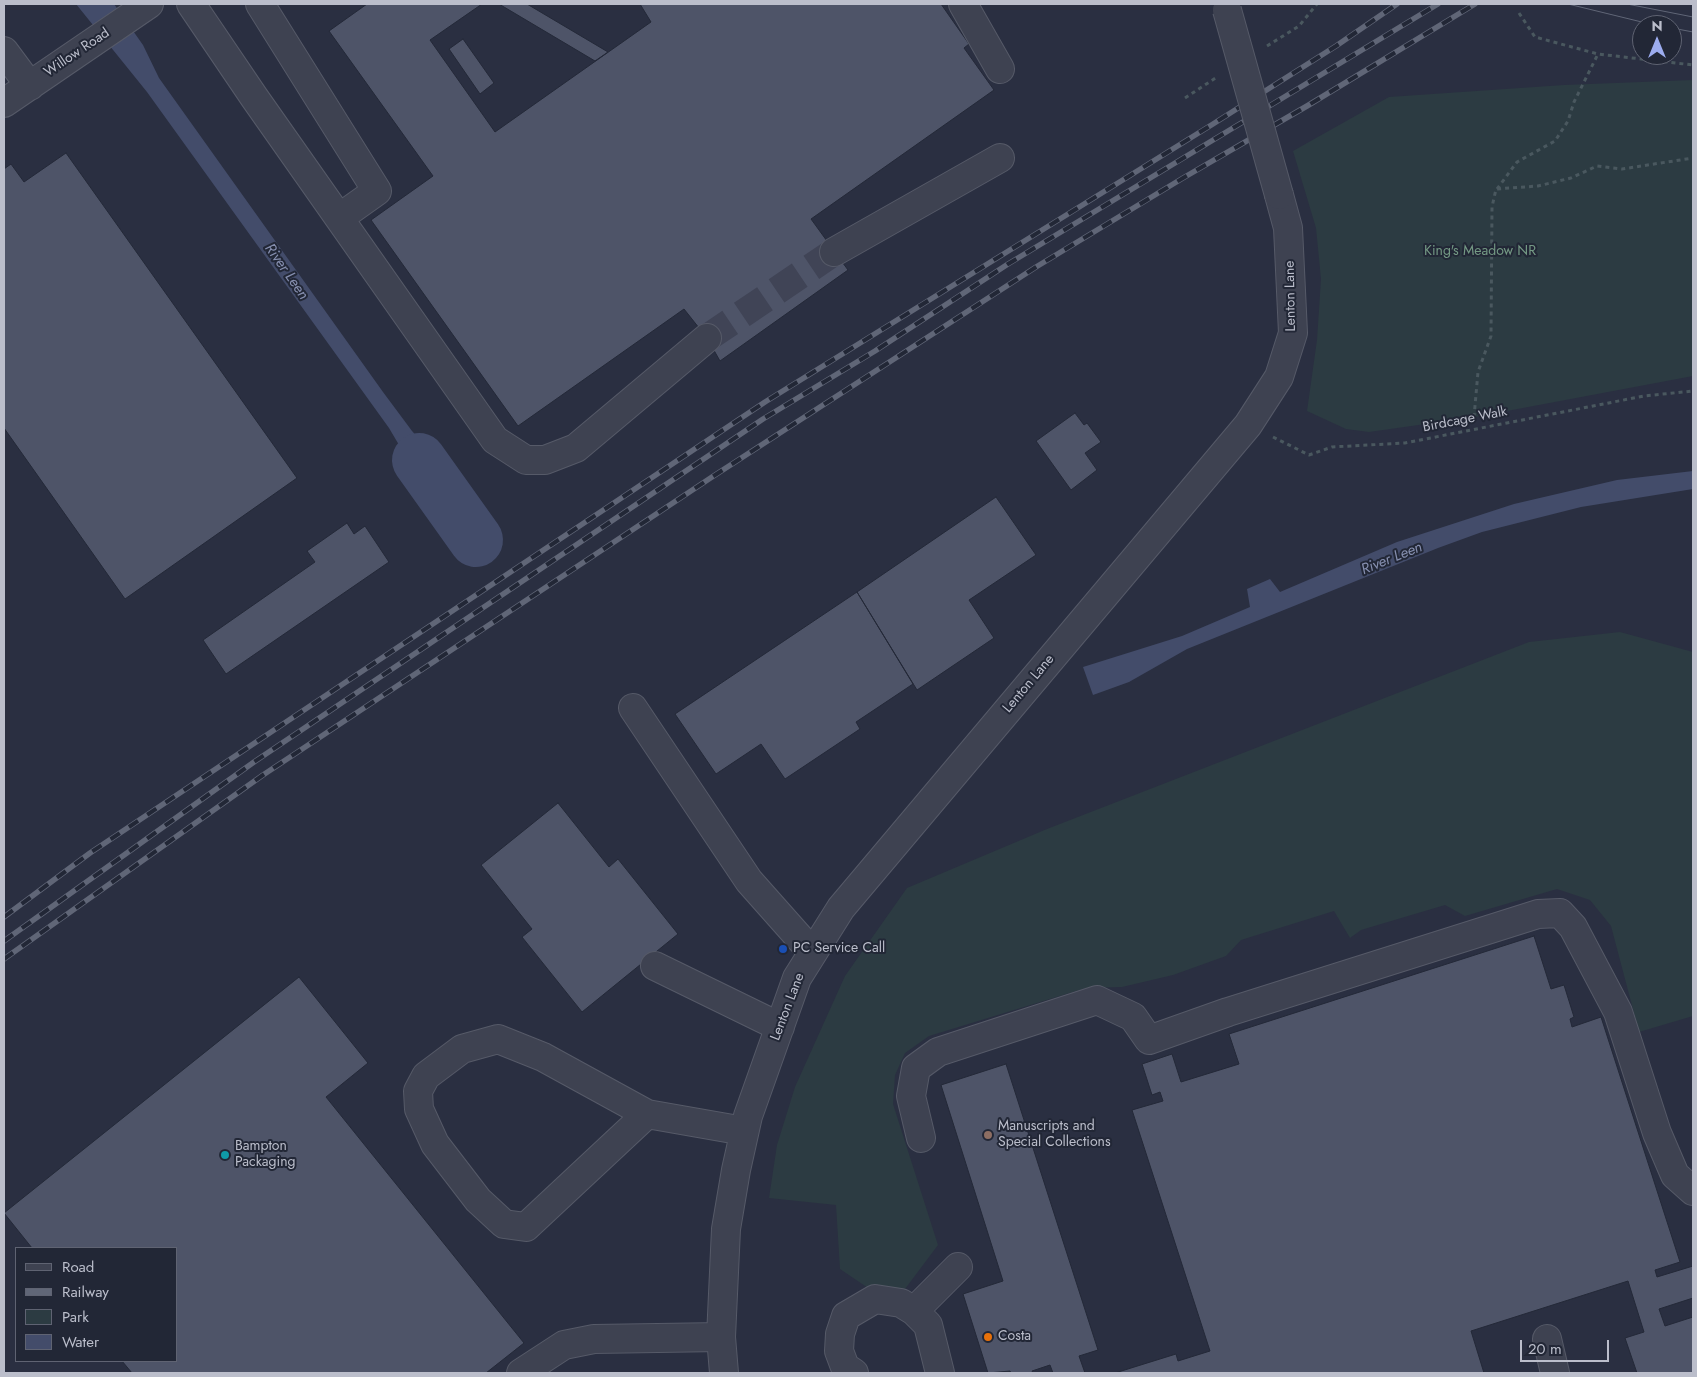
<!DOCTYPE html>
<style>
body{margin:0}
#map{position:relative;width:1697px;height:1377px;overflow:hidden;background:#2a2f41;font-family:Jost,sans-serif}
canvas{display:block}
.frame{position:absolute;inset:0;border:5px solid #bbbecb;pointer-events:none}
.legend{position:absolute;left:15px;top:1247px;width:162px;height:115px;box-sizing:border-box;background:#222736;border:1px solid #5f6372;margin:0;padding:6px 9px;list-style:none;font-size:15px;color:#bbbecb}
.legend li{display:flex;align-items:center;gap:10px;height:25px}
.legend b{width:25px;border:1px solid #5f6372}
.north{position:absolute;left:1632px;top:15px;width:50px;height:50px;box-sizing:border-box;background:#222736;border:1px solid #5f6372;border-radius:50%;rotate:0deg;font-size:14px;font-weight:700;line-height:20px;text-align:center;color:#bbbecb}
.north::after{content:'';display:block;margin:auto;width:18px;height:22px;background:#9cacef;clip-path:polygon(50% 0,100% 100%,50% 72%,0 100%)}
.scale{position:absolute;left:1520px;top:1340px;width:89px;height:22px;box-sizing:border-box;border:2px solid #bbbecb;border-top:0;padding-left:6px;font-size:15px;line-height:18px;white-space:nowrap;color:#bbbecb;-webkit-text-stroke:4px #222736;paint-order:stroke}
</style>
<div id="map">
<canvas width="1697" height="1377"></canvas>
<div class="frame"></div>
<ul class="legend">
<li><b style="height:6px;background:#3e4251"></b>Road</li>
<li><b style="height:6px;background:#606677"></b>Railway</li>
<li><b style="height:14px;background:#2c3b42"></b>Park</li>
<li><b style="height:14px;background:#434c6a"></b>Water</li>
</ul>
<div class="north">N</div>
<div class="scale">20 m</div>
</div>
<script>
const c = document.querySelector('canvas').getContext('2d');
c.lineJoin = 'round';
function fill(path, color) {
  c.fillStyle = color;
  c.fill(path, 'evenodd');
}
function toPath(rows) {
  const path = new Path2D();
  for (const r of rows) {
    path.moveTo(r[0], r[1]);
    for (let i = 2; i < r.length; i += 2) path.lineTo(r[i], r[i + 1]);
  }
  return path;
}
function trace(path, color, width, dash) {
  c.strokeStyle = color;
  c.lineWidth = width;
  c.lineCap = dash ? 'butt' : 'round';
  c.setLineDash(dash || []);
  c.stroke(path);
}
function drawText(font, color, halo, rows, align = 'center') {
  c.font = font + ' Jost,sans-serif';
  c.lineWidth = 4;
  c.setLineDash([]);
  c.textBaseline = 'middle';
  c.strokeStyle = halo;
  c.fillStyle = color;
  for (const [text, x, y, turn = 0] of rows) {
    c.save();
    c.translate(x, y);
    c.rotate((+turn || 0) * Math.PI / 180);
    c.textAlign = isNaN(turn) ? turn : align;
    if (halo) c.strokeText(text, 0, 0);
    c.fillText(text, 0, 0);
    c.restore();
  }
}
const green = toPath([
 [1693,80,1693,376,1475,417,1369,432,1346,429,1307,411,1317,340,1321,279,1316,228,1293,151,1389,97,1564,85],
 [1620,632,1693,652,1693,1016,1639,1032,1611,926,1590,900,1557,889,1465,916,1445,905,1361,930,1350,938,1334,911,1241,940,1226,956,1173,975,1122,987,1086,988,929,1036,905,1053,895,1075,893,1104,938,1245,905,1289,877,1294,840,1269,836,1205,769,1198,777,1145,795,1087,845,976,907,888,1047,829,1529,642]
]);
const water = toPath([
 [76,4,114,4,143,45,159,78,383,392,412,431,453,477,478,509,452,526,428,494,389,428,147,92],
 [1693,471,1693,489,1581,507,1482,532,1438,548,1187,649,1129,682,1093,695,1083,667,1182,636,1250,607,1247,589,1270,579,1280,592,1397,542,1514,504,1617,480]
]);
const river = toPath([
 [419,460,476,540]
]);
const building = toPath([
 [367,4,482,4,430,40,495,132,651,22,640,4,941,4,969,44,964,48,994,90,811,219,848,270,720,361,707,338,684,309,518,426,371,220,433,176,329,31,367,4],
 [499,4,527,4,608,52,595,61,499,4],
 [463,39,494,83,480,94,449,49,463,39],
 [66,153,297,478,125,599,4,428,4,169,11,164,24,182,66,153],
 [1075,413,1084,425,1087,423,1101,442,1085,453,1097,470,1071,490,1036,441,1075,413],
 [996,497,1036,555,969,600,994,638,917,690,857,592,996,497],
 [347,523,354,534,365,526,389,562,226,674,203,640,315,562,307,551,347,523],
 [857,592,913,684,856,722,860,729,785,779,761,744,716,774,675,714,857,592],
 [558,803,609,867,618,859,678,934,582,1012,522,937,532,929,481,865,558,803],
 [1534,936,1551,989,1564,985,1574,1017,1570,1019,1572,1027,1601,1017,1680,1262,1655,1270,1657,1277,1693,1266,1693,1298,1659,1309,1665,1326,1693,1317,1693,1373,1637,1373,1625,1338,1644,1332,1628,1281,1471,1331,1484,1373,1115,1373,1176,1354,1178,1361,1210,1351,1132,1110,1163,1101,1160,1092,1152,1095,1142,1064,1172,1054,1181,1082,1239,1064,1229,1034,1534,936],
 [299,977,368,1063,326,1097,524,1343,486,1373,132,1373,122,1361,176,1361,176,1248,32,1248,4,1213,299,977],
 [1006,1064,1098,1350,1079,1356,1085,1373,1053,1373,1050,1365,1032,1371,1033,1373,1011,1373,1010,1371,988,1373,963,1294,1003,1281,941,1085,1006,1064]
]);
const minorTunnel = toPath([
 [707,338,834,252]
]);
const path = toPath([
 [1519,13,1535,37,1598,54,1693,65],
 [1267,46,1299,26,1317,4],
 [1185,98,1217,77],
 [1497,189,1517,162,1555,141,1568,121,1574,102,1598,54],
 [1474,417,1478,372,1491,336,1492,207,1496,189,1538,186,1571,178,1597,166,1622,169,1693,158],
 [1273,437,1309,455,1332,447,1405,443,1644,396,1693,391]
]);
const minor = toPath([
 [191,4,254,97,495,440,526,460,545,460,576,448,707,338],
 [260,4,377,191,339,218],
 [963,4,1000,69],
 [4,51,30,86],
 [4,103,149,4],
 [834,252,1000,158],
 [633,708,749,881,812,952],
 [655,966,780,1027],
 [647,1114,526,1227,504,1224,478,1200,435,1144,419,1109,418,1091,426,1076,462,1049,498,1039,543,1057,647,1114,744,1131],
 [921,1138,911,1096,916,1068,938,1052,1097,1000,1133,1017,1149,1040,1228,1012,1538,914,1560,913,1573,927,1618,1012,1657,1133,1675,1175,1693,1191],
 [914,1311,958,1267],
 [1547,1339,1555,1373],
 [521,1373,564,1345,594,1339,721,1337],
 [724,1373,721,1337,726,1229,736,1170,748,1116,797,978,841,908,1248,425,1279,377,1293,333,1288,228,1279,195],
 [854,1373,845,1367,839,1351,840,1334,846,1316,875,1299,901,1303,914,1311,928,1325,940,1373]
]);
const tram = toPath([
 [1568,4,1654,25],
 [1627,4,1693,17],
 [1672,28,1693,32]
]);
const rail = toPath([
 [4,917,90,853,765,402,1213,124,1336,46,1397,4],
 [4,941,254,762,763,419,875,351,1008,264,1438,4],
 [4,959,263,775,712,477,1036,267,1183,178,1307,106,1475,4]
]);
const minorBridge = toPath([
 [1227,10,1279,195]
]);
const markers = [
 [783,949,5,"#1a4fb4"],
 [988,1135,5,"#8d6e63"],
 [225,1155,5,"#0f9aa8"],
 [988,1337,5,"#e8710a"]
];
const streetNames = [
 ["Willow Road",77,53,-34],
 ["Lenton Lane",1291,296,-91],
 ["Birdcage Walk",1465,420,-11],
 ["Lenton Lane",1029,684,-50],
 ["Lenton Lane",788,1007,-69]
];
const parkNames = [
 ["King's Meadow NR",1480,252]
];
const poiNames = [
 ["PC Service Call",793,949],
 ["Manuscripts and",998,1127],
 ["Special Collections",998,1143],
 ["Bampton",235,1147],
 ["Packaging",235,1163],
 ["Costa",998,1337]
];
const waterNames = [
 ["River Leen",286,272,55],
 ["River Leen",1392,559,-22]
];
fill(green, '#2c3b42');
fill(water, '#434c6a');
trace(river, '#434c6a', 54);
fill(building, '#4e5468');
trace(building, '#242938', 1);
trace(minorTunnel, '#404456', 28, [28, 14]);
trace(minor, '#565a68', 30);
trace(path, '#4a585f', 3, [4, 4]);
trace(minor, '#3e4251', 28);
trace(tram, '#606677', 1);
trace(rail, '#606677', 5.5);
trace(rail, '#222736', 4, [11]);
trace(minorBridge, '#565a68', 30, []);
trace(minorBridge, '#3e4251', 28);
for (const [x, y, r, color] of markers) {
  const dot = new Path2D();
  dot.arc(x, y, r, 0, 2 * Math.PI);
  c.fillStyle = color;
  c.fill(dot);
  trace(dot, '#222736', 2);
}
drawText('14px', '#bbbecb', '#222736', streetNames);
drawText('14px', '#749984', '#222736', parkNames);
drawText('14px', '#bbbecb', '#222736', poiNames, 'left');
drawText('italic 15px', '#868faf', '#222736', waterNames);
</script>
